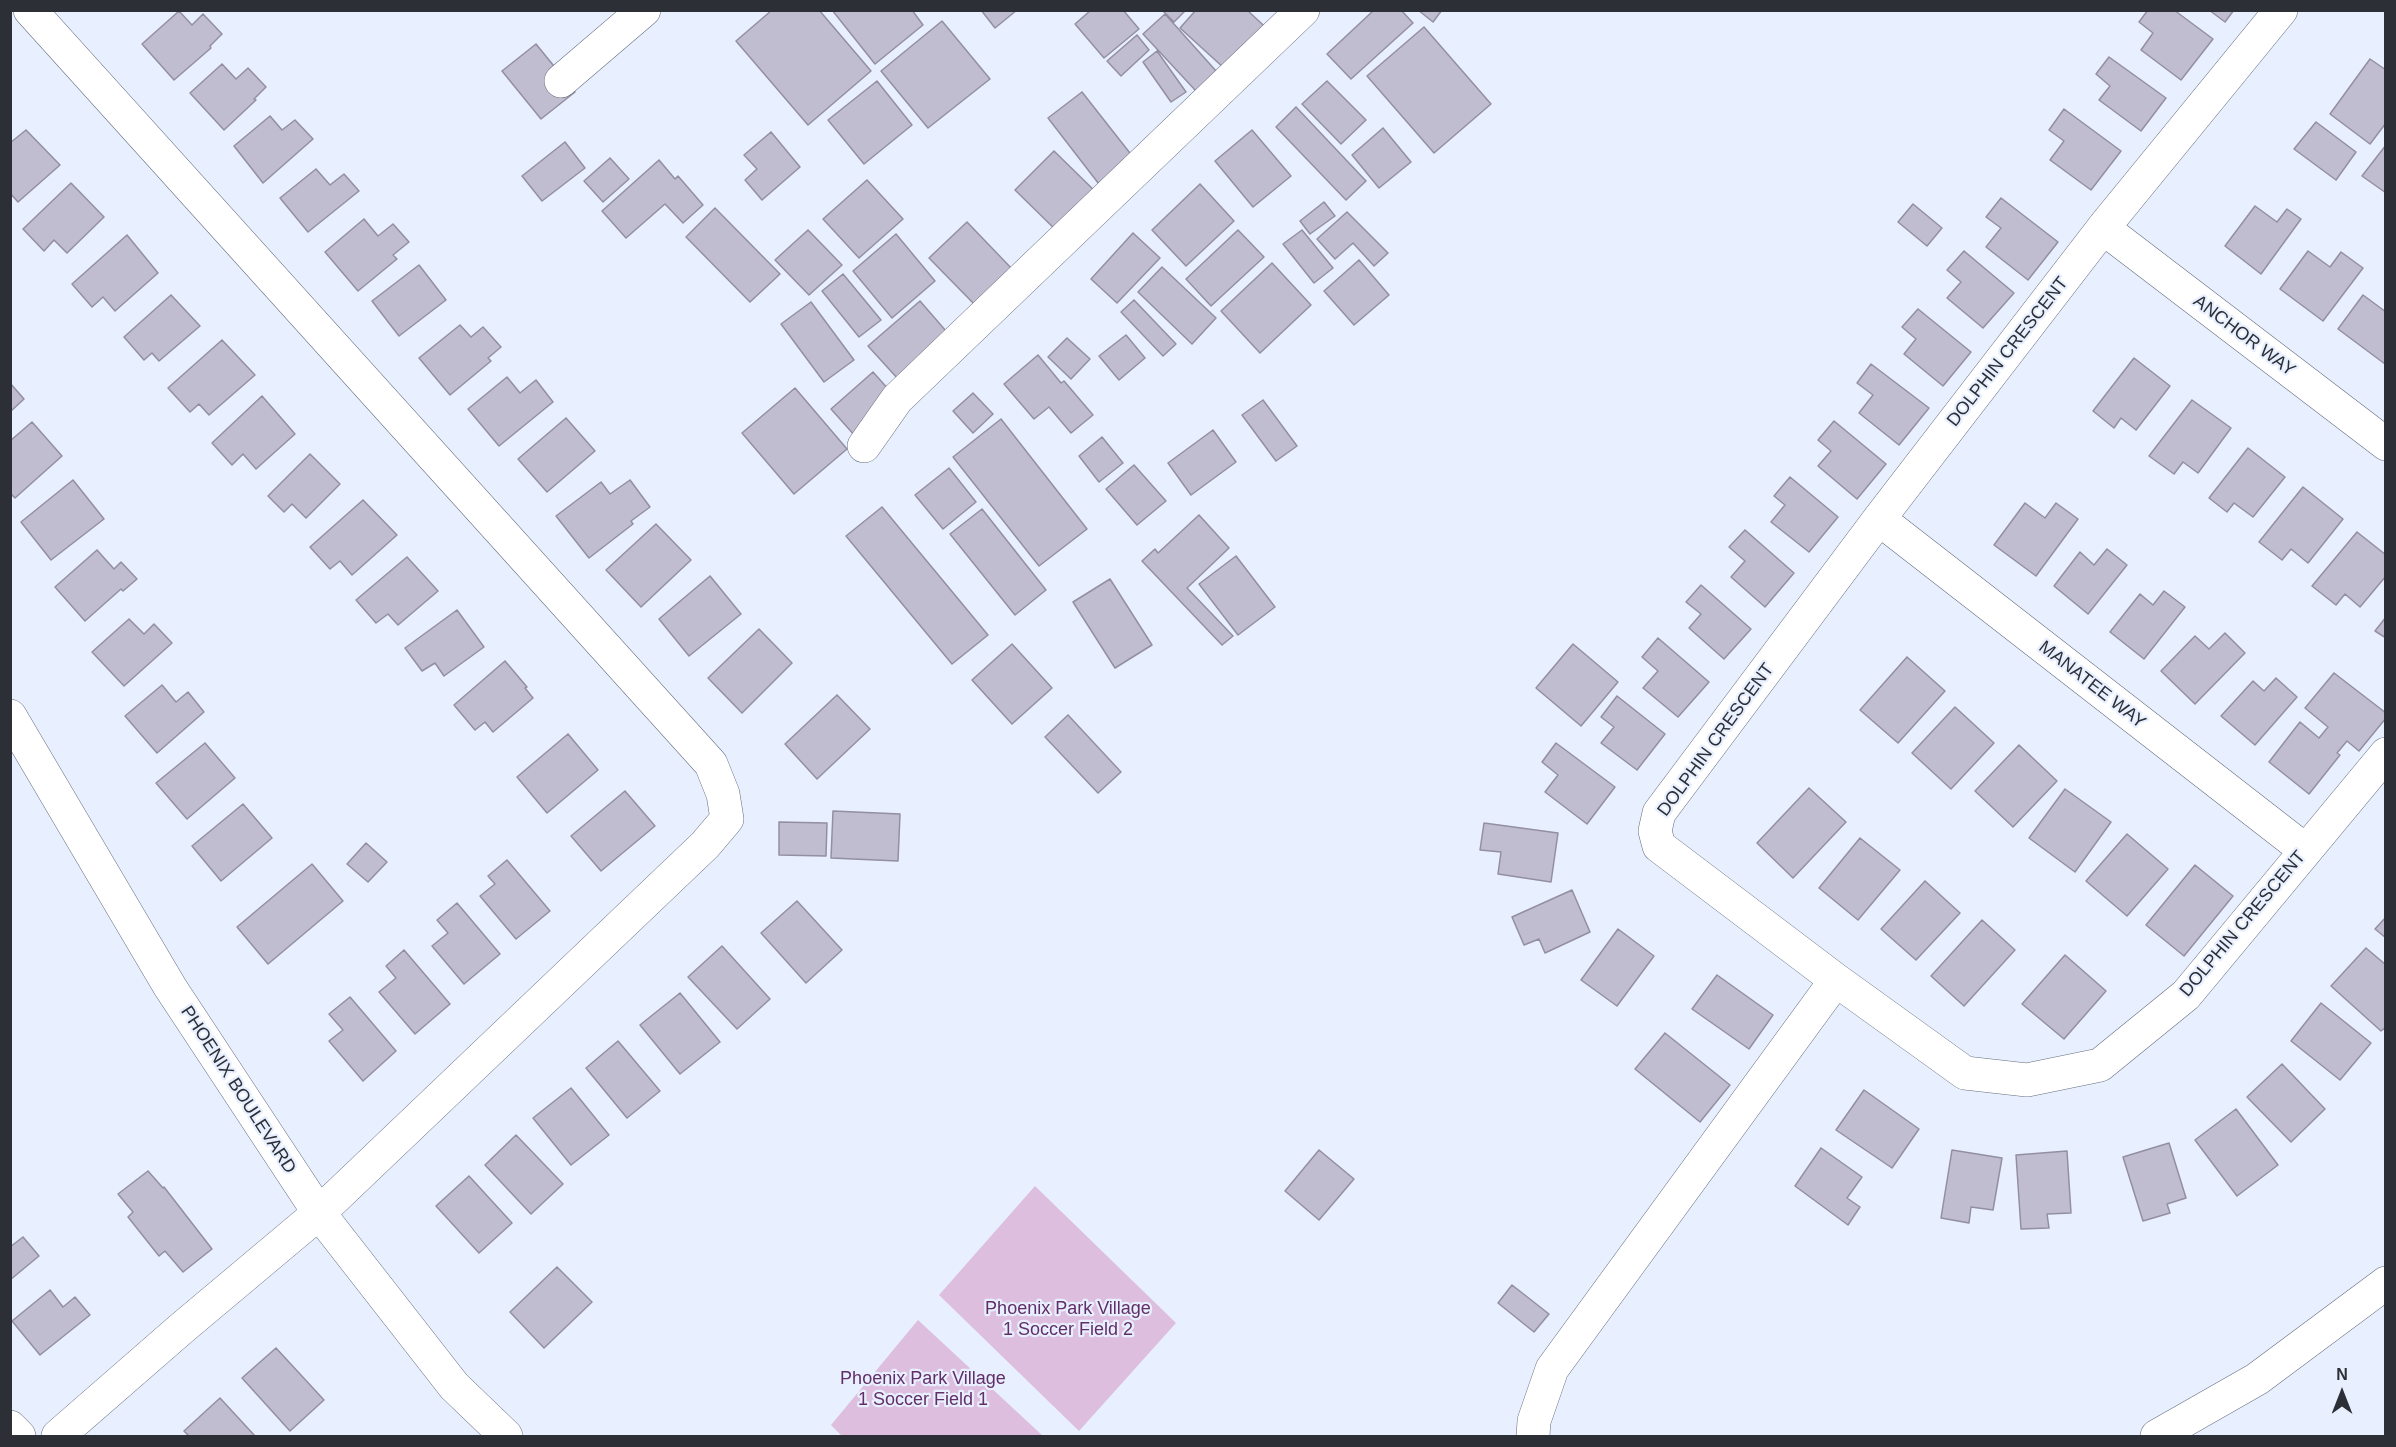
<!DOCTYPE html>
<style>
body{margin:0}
#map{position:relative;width:2396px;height:1447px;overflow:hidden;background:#e8effe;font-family:Arial,sans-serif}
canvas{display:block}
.frame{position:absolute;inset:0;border:12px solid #2c2f36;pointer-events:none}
.north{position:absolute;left:2312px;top:1363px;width:60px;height:60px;-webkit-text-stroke:4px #e8effe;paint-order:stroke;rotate:0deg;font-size:16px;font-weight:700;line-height:24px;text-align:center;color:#2c2f36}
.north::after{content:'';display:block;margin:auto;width:21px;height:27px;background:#2c2f36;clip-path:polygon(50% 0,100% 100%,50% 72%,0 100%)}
</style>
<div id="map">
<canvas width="2396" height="1447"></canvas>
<div class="frame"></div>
<div class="north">N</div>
</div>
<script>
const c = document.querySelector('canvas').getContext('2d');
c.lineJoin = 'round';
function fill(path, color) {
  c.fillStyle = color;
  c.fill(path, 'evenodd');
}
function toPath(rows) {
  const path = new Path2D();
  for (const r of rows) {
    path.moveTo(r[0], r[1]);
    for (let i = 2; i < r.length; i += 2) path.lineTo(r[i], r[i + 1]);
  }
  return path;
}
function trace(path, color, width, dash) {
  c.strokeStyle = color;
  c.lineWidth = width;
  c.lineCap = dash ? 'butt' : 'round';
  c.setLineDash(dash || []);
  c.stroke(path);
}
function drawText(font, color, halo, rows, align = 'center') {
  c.font = font + ' Arial,sans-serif';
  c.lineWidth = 4.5;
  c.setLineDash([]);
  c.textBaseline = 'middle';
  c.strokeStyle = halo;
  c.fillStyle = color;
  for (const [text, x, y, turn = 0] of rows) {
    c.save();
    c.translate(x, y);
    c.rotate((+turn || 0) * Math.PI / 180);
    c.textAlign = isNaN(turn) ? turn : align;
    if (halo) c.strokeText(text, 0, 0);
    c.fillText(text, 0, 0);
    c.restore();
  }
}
const green = toPath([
 [1035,1186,1176,1323,1079,1431,939,1295],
 [918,1320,1043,1436,842,1436,831,1425]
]);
const building = toPath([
 [772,10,819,10,871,71,808,125,736,41,772,10],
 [832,10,912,10,923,25,875,64,832,10],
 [981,10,1017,10,995,28,981,10],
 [1091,10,1123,10,1139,29,1104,58,1075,24,1091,10],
 [1162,10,1186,10,1174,22,1162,10],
 [1196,10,1247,10,1275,36,1236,79,1180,28,1196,10],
 [1374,10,1401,10,1413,23,1351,79,1327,54,1374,10],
 [1418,10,1442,10,1433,22,1418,10],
 [2148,10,2174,10,2213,39,2181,80,2141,50,2153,33,2139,22,2148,10],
 [2209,10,2234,10,2225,22,2209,10],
 [179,11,192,25,203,14,222,34,210,46,211,48,174,80,142,44,179,11],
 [1165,14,1217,72,1196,91,1143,34,1165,14],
 [942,21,990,79,928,128,881,71,942,21],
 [1424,27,1491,104,1434,153,1367,76,1424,27],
 [1137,35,1149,50,1121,76,1107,61,1137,35],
 [536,44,575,92,541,119,502,71,536,44],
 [1157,51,1186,92,1171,102,1143,62,1157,51],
 [2109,57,2166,98,2141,131,2099,100,2110,86,2096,74,2109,57],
 [2370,59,2386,70,2386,123,2370,144,2330,114,2370,59],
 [222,64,236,79,248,68,266,87,254,99,256,100,224,130,190,93,222,64],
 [877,81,912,125,864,164,828,120,877,81],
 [1327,81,1366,120,1341,144,1302,104,1327,81],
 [1082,92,1137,162,1102,188,1048,118,1082,92],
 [1296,107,1366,181,1346,200,1276,127,1296,107],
 [2064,109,2121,151,2091,190,2050,160,2064,141,2049,130,2064,109],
 [270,116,282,130,295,120,313,139,263,183,234,146,270,116],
 [2316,122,2356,152,2336,180,2294,149,2316,122],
 [1383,128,1411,162,1379,188,1352,155,1383,128],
 [26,130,60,165,18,202,10,193,10,143,26,130],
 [1252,130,1291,176,1253,207,1215,161,1252,130],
 [771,132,800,167,762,200,745,180,757,169,744,155,771,132],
 [565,142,585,168,542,201,522,176,565,142],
 [2386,145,2386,193,2362,176,2386,145],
 [1054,151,1102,198,1063,237,1015,190,1054,151],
 [610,158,629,179,603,202,584,181,610,158],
 [659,160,675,179,678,176,703,205,683,223,665,204,626,238,602,211,659,160],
 [316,169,330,185,344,174,359,191,308,232,280,198,316,169],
 [867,180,903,219,859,258,823,219,867,180],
 [71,183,104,217,67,253,54,240,44,251,23,229,71,183],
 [1200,184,1234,221,1186,266,1152,230,1200,184],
 [2001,198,2058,242,2028,280,1986,247,2001,228,1986,217,2001,198],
 [1324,202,1335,216,1310,234,1300,221,1324,202],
 [1913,204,1942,228,1927,246,1898,222,1913,204],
 [2255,206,2277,222,2287,209,2301,219,2261,274,2225,246,2255,206],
 [715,208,780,274,750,302,686,237,715,208],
 [1347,212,1388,253,1374,266,1353,243,1335,259,1317,239,1347,212],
 [364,219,378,236,393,224,409,242,393,255,397,259,358,291,325,252,364,219],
 [967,222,1014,271,977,307,929,258,967,222],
 [808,230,842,265,809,295,775,260,808,230],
 [1238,230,1264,257,1211,306,1186,279,1238,230],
 [1302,230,1333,268,1314,283,1283,244,1302,230],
 [1133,233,1160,258,1117,303,1091,279,1133,233],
 [896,234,935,281,892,318,853,271,896,234],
 [127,235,158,273,115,311,103,297,92,307,72,284,127,235],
 [1964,251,2014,293,1983,328,1947,298,1961,282,1947,270,1964,251],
 [2308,251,2330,267,2341,252,2363,268,2323,321,2280,289,2308,251],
 [1359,260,1389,295,1354,325,1324,291,1359,260],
 [1272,263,1311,305,1260,353,1221,311,1272,263],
 [419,265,446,300,399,336,372,301,419,265],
 [1162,267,1216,318,1192,344,1138,292,1162,267],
 [843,274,881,320,859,337,822,291,843,274],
 [171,295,200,326,159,361,152,353,144,360,124,337,171,295],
 [2363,295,2386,312,2385,364,2338,329,2363,295],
 [1134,300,1176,344,1163,356,1121,312,1134,300],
 [920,301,959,346,909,391,868,346,920,301],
 [811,302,854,360,824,382,781,324,811,302],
 [1918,309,1971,352,1943,386,1904,354,1916,339,1902,327,1918,309],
 [460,325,471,337,483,327,501,347,488,358,491,361,450,395,419,358,460,325],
 [1126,335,1145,358,1119,380,1099,356,1126,335],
 [1067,338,1090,359,1071,379,1048,357,1067,338],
 [222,340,255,375,209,415,199,404,190,412,168,388,222,340],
 [1038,355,1061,383,1064,381,1093,415,1071,433,1049,407,1034,419,1004,384,1038,355],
 [2134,358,2170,386,2136,430,2121,418,2114,428,2093,411,2134,358],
 [1871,364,1929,408,1899,445,1859,413,1873,395,1857,383,1871,364],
 [873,372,906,409,864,446,831,409,873,372],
 [507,377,520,393,536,380,553,402,499,446,468,409,507,377],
 [10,383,24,399,10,412,10,383],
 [795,388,847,449,794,494,742,433,795,388],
 [973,393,993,414,973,433,953,411,973,393],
 [262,396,295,434,256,469,243,454,232,465,212,443,262,396],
 [1263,400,1297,446,1276,461,1242,415,1263,400],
 [2192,400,2231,428,2198,473,2183,462,2174,474,2149,456,2192,400],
 [566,418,595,451,547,492,518,459,566,418],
 [1001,419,1087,529,1039,566,953,457,1001,419],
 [1834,421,1886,464,1857,499,1818,466,1831,451,1818,440,1834,421],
 [32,422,62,456,15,498,10,493,10,441,32,422],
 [1213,430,1236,462,1191,495,1168,463,1213,430],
 [1102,437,1123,463,1099,482,1079,456,1102,437],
 [2248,448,2285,477,2253,517,2234,503,2227,512,2209,498,2248,448],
 [310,454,340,484,306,518,292,504,284,512,268,496,310,454],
 [1134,465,1166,501,1137,525,1106,489,1134,465],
 [949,468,976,502,943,529,915,495,949,468],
 [1790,477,1838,517,1809,552,1771,522,1785,505,1774,496,1790,477],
 [73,480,104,519,51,560,21,522,73,480],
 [630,480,650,507,631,521,633,524,589,558,556,516,601,482,610,494,630,480],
 [2303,487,2343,519,2308,563,2291,549,2282,560,2259,542,2303,487],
 [363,500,397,535,352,575,340,561,330,569,310,547,363,500],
 [2025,503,2045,518,2056,503,2078,519,2036,576,1994,545,2025,503],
 [882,507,988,635,952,664,846,536,882,507],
 [982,509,1046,590,1015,615,950,534,982,509],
 [1199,515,1229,548,1187,588,1233,636,1222,645,1142,561,1155,549,1158,553,1199,515],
 [656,524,691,560,641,607,606,570,656,524],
 [1745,530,1794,573,1765,607,1731,577,1745,561,1729,547,1745,530],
 [2357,532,2386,555,2386,576,2360,607,2345,594,2336,605,2312,586,2357,532],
 [2107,549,2127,565,2088,614,2054,586,2080,552,2094,565,2107,549],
 [97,550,114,569,121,562,137,579,123,591,121,589,85,621,55,587,97,550],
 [1236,556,1275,607,1238,635,1199,584,1236,556],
 [407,557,438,591,398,625,388,614,376,623,356,600,407,557],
 [710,576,741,614,689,656,659,619,710,576],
 [1110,579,1152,645,1115,668,1073,602,1110,579],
 [1701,585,1751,629,1724,659,1689,628,1701,614,1686,602,1701,585],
 [2164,591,2185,607,2144,659,2110,632,2140,594,2153,605,2164,591],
 [457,610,484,647,444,676,435,663,422,671,405,648,457,610],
 [2386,617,2386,638,2375,631,2386,617],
 [129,619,144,634,154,624,172,643,124,686,92,652,129,619],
 [759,629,792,663,742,713,708,678,759,629],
 [2225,633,2245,653,2195,704,2161,671,2195,636,2209,649,2225,633],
 [1658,638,1709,682,1678,717,1643,688,1658,671,1642,657,1658,638],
 [1012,644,1052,688,1012,724,972,680,1012,644],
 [1573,644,1618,682,1581,726,1536,688,1573,644],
 [1907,657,1945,691,1898,743,1860,710,1907,657],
 [505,661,527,687,525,688,533,698,493,732,485,722,475,730,454,705,505,661],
 [2334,673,2386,713,2386,718,2359,751,2347,741,2337,753,2340,755,2309,794,2269,762,2300,722,2319,738,2328,727,2305,708,2334,673],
 [2276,678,2297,697,2255,745,2221,716,2253,681,2264,691,2276,678],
 [162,685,176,702,188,692,204,712,157,753,125,716,162,685],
 [837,695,870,729,817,779,785,744,837,695],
 [1617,696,1665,734,1637,770,1601,743,1614,727,1601,717,1617,696],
 [1955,707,1994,743,1951,789,1912,753,1955,707],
 [1068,715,1121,772,1098,793,1045,737,1068,715],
 [568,734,598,770,547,813,517,777,568,734],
 [205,743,235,778,187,819,156,783,205,743],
 [1556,743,1615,787,1587,824,1545,792,1558,775,1542,762,1556,743],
 [2019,745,2057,781,2013,827,1975,791,2019,745],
 [1809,788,1846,822,1793,878,1757,843,1809,788],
 [2065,789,2111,822,2075,872,2029,838,2065,789],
 [625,791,655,826,601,871,571,836,625,791],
 [243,804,272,838,221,881,192,846,243,804],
 [833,811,900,814,898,861,831,858,833,811],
 [779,822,827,823,826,856,779,855,779,822],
 [1484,823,1558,833,1551,882,1498,874,1501,852,1480,850,1484,823],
 [2127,834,2168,869,2127,916,2086,881,2127,834],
 [1860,838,1900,870,1858,920,1819,888,1860,838],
 [366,843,387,862,368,882,347,864,366,843],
 [507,860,550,911,516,939,480,896,495,884,488,876,507,860],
 [312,864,343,901,268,964,237,927,312,864],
 [2195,865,2233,896,2184,956,2146,925,2195,865],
 [1925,881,1960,913,1916,960,1881,929,1925,881],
 [1572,890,1590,932,1545,953,1539,939,1524,945,1512,917,1572,890],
 [797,901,842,950,806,983,761,933,797,901],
 [457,903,500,954,464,984,432,946,448,933,437,920,457,903],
 [2386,917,2386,938,2375,929,2386,917],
 [1982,920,2015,950,1964,1006,1931,976,1982,920],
 [1618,929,1654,956,1617,1006,1581,980,1618,929],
 [722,946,770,999,737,1029,688,977,722,946],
 [2366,948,2386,965,2386,1027,2381,1031,2331,986,2366,948],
 [404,950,450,1004,415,1034,379,992,396,978,386,966,404,950],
 [2065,955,2106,991,2064,1039,2022,1004,2065,955],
 [1717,975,1773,1015,1749,1049,1692,1009,1717,975],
 [680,993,720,1042,680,1074,640,1025,680,993],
 [350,997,396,1051,363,1081,329,1041,343,1030,329,1014,350,997],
 [2321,1003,2371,1043,2340,1080,2291,1041,2321,1003],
 [1665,1033,1730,1085,1700,1122,1635,1069,1665,1033],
 [618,1041,660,1091,627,1118,586,1068,618,1041],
 [2282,1064,2325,1109,2291,1142,2247,1097,2282,1064],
 [571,1088,609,1135,571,1165,533,1118,571,1088],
 [1864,1090,1919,1129,1892,1168,1836,1130,1864,1090],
 [2236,1109,2278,1165,2237,1196,2195,1140,2236,1109],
 [516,1135,563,1184,531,1214,485,1165,516,1135],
 [2169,1143,2186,1198,2167,1204,2170,1213,2143,1221,2123,1157,2169,1143],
 [1821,1148,1862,1177,1847,1198,1860,1207,1848,1225,1795,1186,1821,1148],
 [1319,1150,1354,1179,1319,1220,1285,1191,1319,1150],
 [1952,1150,2002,1158,1993,1210,1971,1207,1969,1223,1941,1218,1952,1150],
 [2067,1151,2071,1213,2047,1214,2049,1228,2021,1229,2016,1155,2067,1151],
 [148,1171,163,1188,164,1187,212,1249,183,1272,165,1251,159,1256,128,1217,133,1212,118,1194,148,1171],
 [469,1176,512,1223,479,1253,436,1206,469,1176],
 [23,1237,39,1256,10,1280,10,1247,23,1237],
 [557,1267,592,1302,544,1348,510,1312,557,1267],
 [1512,1285,1549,1314,1534,1332,1498,1303,1512,1285],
 [50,1290,63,1307,75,1297,90,1315,40,1355,12,1321,50,1290],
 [276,1348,324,1400,290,1431,242,1378,276,1348],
 [220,1398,255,1436,189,1436,184,1431,220,1398]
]);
const minor = toPath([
 [30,10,711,764,723,794,727,819,705,845,319,1213,182,1328,58,1436],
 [2281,10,2103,228,1879,519,1659,813,1655,831,1659,846,1836,980,1965,1073,2027,1080,2100,1065,2186,995,2386,754],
 [561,81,644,10],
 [2103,228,2386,444],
 [864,446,897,399,1303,10],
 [1879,519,2305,850],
 [10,716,170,987,319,1213,454,1386,506,1436],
 [10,1427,19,1436],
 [1533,1436,1534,1421,1552,1369,1836,980],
 [2157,1436,2257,1379,2386,1283]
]);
const streetNames = [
 ["ANCHOR WAY",2244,336,37],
 ["DOLPHIN CRESCENT",2008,352,-52],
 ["MANATEE WAY",2092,685,38],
 ["DOLPHIN CRESCENT",1716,740,-54],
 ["DOLPHIN CRESCENT",2243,924,-50],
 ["PHOENIX BOULEVARD",238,1090,57]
];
const parkNames = [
 ["Phoenix Park Village",1068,1309],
 ["1 Soccer Field 2",1068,1330],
 ["Phoenix Park Village",923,1379],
 ["1 Soccer Field 1",923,1400]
];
fill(green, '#ddbedf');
fill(building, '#c0bdd0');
trace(building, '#938fa1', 1.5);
trace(minor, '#666e7e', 34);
trace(minor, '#fff', 33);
drawText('18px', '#2c2f36', '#e8effe', streetNames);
drawText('18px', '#622e67', '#e8effe', parkNames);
</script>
